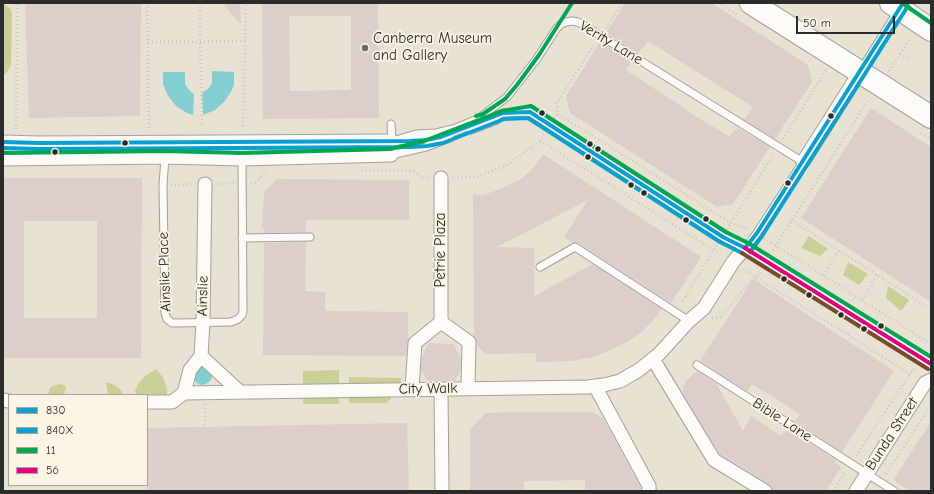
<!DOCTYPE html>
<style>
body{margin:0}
#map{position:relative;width:934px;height:494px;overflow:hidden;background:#e8e2d3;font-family:"Comic Neue",sans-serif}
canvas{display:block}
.frame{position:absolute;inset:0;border:4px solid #2b2b2b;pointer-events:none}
.legend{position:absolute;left:8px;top:394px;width:140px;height:92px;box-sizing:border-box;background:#fcf5e5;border:1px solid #a8a49b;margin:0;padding:5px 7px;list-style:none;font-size:12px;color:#2b2b2b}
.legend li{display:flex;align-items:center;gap:8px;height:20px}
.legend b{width:20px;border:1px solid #a8a49b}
.scale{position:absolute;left:796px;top:16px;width:99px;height:18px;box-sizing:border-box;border:2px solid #2b2b2b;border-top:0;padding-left:5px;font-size:12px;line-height:14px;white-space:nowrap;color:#2b2b2b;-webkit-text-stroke:3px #fcf5e5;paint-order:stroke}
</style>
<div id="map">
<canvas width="934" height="494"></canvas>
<div class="frame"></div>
<ul class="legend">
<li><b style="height:5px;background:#06a0d2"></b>830</li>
<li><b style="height:5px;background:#06a0d2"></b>840X</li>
<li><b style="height:5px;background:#00a651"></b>11</li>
<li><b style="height:5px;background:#e5007d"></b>56</li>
</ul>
<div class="scale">50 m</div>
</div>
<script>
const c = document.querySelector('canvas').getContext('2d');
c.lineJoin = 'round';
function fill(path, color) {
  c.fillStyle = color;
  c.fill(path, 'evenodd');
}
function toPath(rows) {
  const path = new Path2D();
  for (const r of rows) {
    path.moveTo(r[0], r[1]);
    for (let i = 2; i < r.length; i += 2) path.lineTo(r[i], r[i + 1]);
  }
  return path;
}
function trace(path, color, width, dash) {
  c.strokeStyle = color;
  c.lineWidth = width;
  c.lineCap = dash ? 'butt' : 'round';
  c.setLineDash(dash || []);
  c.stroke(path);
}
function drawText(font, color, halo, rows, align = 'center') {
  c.font = font + ' "Comic Neue",sans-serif';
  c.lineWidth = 3.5;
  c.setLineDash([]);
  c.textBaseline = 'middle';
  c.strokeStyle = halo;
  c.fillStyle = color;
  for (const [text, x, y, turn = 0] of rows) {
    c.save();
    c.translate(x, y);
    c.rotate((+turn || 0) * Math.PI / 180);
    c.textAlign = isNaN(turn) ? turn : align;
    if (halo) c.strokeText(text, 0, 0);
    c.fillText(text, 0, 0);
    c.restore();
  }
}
const green = toPath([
 [3,5,5,5,10,8,12,13,11,65,9,69,6,73,3,75],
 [809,236,828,249,820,256,801,248],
 [848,262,868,274,859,285,843,275],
 [888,286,909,300,901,311,886,298],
 [156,369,164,379,167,390,167,400,147,399,147,395,136,394,135,391,138,384,145,376],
 [339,370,339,404,303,404,303,371],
 [349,377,401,378,401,397,391,397,391,400,389,400,387,403,349,403],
 [106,383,110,383,116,386,119,388,122,392,122,395,108,395],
 [59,384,64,385,66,386,65,392,64,395,48,395,50,388,53,386]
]);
const water = toPath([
 [212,71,234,72,234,84,232,90,225,101,215,110,203,115,202,93,208,89,212,83],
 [163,72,185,72,185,84,189,90,194,94,193,115,187,113,176,106,168,96,163,84],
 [203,366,212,374,212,378,210,381,206,384,201,385,197,383,193,378,199,367]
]);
const building = toPath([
 [25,3,141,3,140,116,29,118],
 [222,3,240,3,241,25],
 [262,3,378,3,379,118,263,119],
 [289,16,351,16,351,90,290,91],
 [625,3,712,3,808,65,812,82,775,139,744,120,753,107,648,41,643,48,640,50,637,53,606,33],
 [600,42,632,61,626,70,684,108,684,109,730,137,734,130,738,128,770,147,733,204,717,207,570,113,566,96],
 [871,108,931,147,931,302,801,218],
 [543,154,701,257,671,303,578,243,573,243,564,237,588,200,497,247,534,248,534,296,593,264,662,309,651,323,640,333,627,342,606,352,594,357,571,361,536,362,536,353,486,354,477,345,476,339,474,336,473,194,483,195,495,191,520,180,529,172,538,162],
 [3,178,142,178,141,358,3,358],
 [24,221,97,221,97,318,24,318],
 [277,179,409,180,409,220,306,220,306,232,264,233,264,229,262,229,264,192],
 [306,242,305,291,325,292,325,311,408,312,408,340,406,356,263,355,264,243],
 [753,279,894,371,842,452,795,421,800,414,752,384,747,391,700,361],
 [429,343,453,344,461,358,460,371,455,381,428,381,421,371,422,356],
 [697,371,716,383,743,431,751,416,781,436,784,431,787,433,789,430,836,460,835,463,841,467,826,491,773,491,772,487,769,484,720,454,683,394,683,387,686,381],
 [523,412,592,412,603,418,641,488,641,491,585,491,585,480,524,481,524,491,470,491,470,429,486,413],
 [931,422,931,491,910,491,893,480],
 [407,423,409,491,147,491,147,428]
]);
const path = toPath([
 [147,3,149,128],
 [200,3,200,41,202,127],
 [719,3,739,16],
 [606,28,622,3],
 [148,42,245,41],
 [900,54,910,60],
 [889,71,911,37],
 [558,114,731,223,747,229],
 [554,118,558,114,557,103,595,43],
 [243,126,246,3],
 [16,129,17,3],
 [921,133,931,139],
 [783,139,826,70],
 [540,141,722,255],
 [362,170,409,170,415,171,421,178,430,178],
 [453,178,477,177,507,165,540,141,545,133],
 [251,183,255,183,267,171],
 [217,184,234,183],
 [171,185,194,184],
 [791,220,929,308,931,308],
 [727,229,773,155],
 [764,238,931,344],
 [773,250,867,102,871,99],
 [743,269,910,374],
 [823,275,839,250],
 [862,300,877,275],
 [683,301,717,245],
 [712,318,720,317,752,280,757,277,760,272],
 [205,404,205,428],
 [856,456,910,374,915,368],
 [886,474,931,405],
 [833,491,846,471]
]);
const lane = toPath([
 [572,21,578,22,583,25,803,162,757,233,745,248,723,237,530,112,503,113,446,135,435,138,410,141,392,141,416,134,436,133,453,129,478,119,507,97,536,60,557,28,561,24,566,22,572,21],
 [861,70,898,11],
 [391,124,392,141],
 [471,130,497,120],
 [391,155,426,147,450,138],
 [165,157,163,185,165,313,167,319,172,323,176,323,231,322,238,319,242,315,243,311,242,159],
 [242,238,310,237],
 [540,267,575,247,689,321],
 [697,365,894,491]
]);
const street = toPath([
 [3,142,38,143,392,141,391,155,242,159,165,157,3,159],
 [803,162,860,72],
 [441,178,441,322,469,342,468,389],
 [205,184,203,322,201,356,240,392],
 [653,359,714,460,765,491],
 [595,386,649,486,649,491],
 [412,389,415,343,441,322],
 [441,389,442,491],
 [184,393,190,370,201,356],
 [3,400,9,401],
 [147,402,172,402,184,393,588,387,604,385,620,381,639,370,659,354,689,321,704,308,733,262,745,248,931,364],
 [856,491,925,383,931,380]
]);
const highway = toPath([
 [751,3,931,117],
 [891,3,931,30]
]);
const bus1 = toPath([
 [3,142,38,143,410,141,426,140,441,137,503,113,530,112,723,237,745,248],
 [745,248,757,233,903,3]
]);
const bus2 = toPath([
 [3,148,38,149,410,147,427,146,443,143,504,119,528,118,720,242,742,253],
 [750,252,762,236,908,6]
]);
const bus3 = toPath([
 [902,3,931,23],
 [476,116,483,114,505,99,517,85,539,55,572,3],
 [3,153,165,151,242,153,390,149,424,141,502,111,531,106,726,232,748,243,931,357]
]);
const bus4 = toPath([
 [745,248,931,364]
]);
const bus5 = toPath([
 [742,253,928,369]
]);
const markers = [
 [365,48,4,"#6d6b66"],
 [542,113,3.5,"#2b2b2b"],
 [831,116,3.5,"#2b2b2b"],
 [125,143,3.5,"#2b2b2b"],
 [590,144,3.5,"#2b2b2b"],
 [598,149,3.5,"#2b2b2b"],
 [55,152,3.5,"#2b2b2b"],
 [588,157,3.5,"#2b2b2b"],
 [788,183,3.5,"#2b2b2b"],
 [631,185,3.5,"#2b2b2b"],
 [644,193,3.5,"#2b2b2b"],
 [706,219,3.5,"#2b2b2b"],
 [686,220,3.5,"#2b2b2b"],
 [784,279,3.5,"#2b2b2b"],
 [809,295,3.5,"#2b2b2b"],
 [841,315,3.5,"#2b2b2b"],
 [881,326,3.5,"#2b2b2b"],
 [864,329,3.5,"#2b2b2b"]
];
const poiNames = [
 ["Canberra Museum",373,39],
 ["and Gallery",373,56]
];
const streetNames = [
 ["Verity Lane",611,43,31],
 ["Petrie Plaza",441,250,-90],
 ["Ainslie Place",165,272,-92],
 ["Ainslie",203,296,-89],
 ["City Walk",428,389,-1],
 ["Bible Lane",782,420,33],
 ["Bunda Street",892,434,-57]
];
fill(green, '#c9d096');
fill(water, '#83ced0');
fill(building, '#dbcecb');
trace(lane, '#a4a098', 9);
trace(street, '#a4a098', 15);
trace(highway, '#a4a098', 24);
trace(path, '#c9c8c5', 2.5, [1, 3]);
trace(lane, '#fcfbf8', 7);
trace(street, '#fcfbf8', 13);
trace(highway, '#fcfbf8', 22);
trace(bus1, '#06a0d2', 4);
trace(bus2, '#06a0d2', 4);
trace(bus3, '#00a651', 4);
trace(bus4, '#e5007d', 4);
trace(bus5, '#7a4b2a', 4);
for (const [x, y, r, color] of markers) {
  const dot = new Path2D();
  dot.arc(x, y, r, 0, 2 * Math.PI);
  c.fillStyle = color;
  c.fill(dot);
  trace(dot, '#fcf5e5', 1.5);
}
drawText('15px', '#2b2b2b', '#fcf5e5', poiNames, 'left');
drawText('15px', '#2b2b2b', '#fcf5e5', streetNames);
</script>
